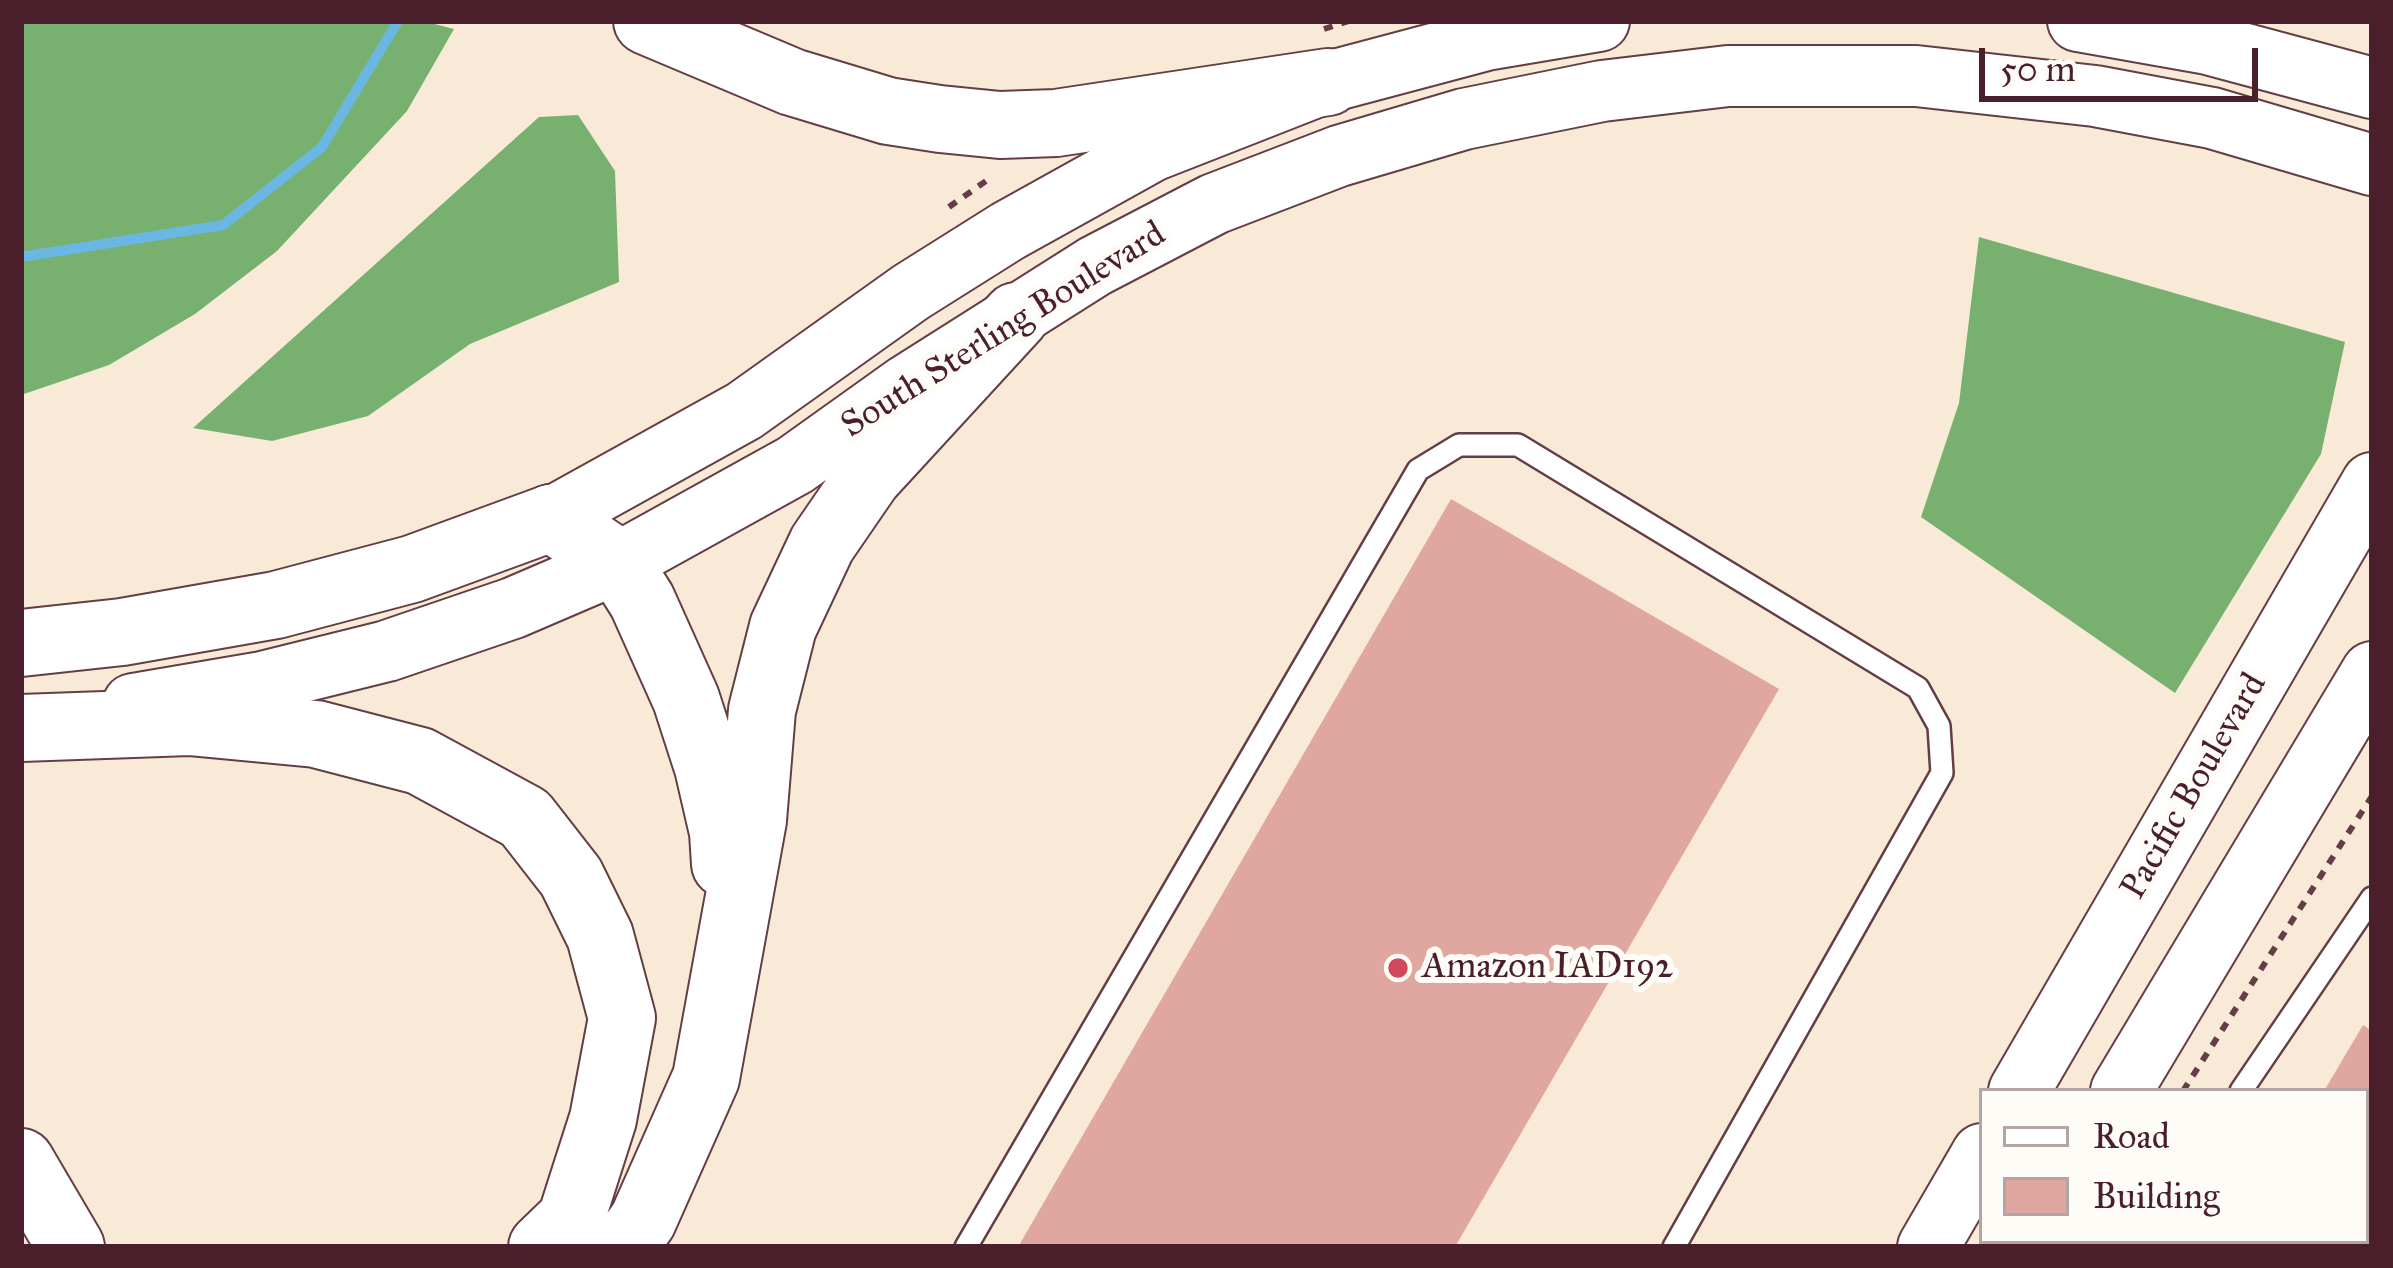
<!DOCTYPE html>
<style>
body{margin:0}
#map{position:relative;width:2393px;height:1268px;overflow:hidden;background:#f8ead7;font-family:"IM FELL Great Primer",serif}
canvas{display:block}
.frame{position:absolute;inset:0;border:24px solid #4a1f2b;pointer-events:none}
.legend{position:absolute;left:1979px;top:1088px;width:390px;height:156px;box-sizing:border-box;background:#fdfcf7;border:3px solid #b5a4a5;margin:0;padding:15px 21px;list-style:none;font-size:36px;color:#4a1f2b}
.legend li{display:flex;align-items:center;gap:24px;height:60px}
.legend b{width:60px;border:3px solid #b5a4a5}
.scale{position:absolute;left:1979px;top:48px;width:279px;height:54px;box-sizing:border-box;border:6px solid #4a1f2b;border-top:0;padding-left:15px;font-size:36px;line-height:42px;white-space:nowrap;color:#4a1f2b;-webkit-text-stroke:9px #fdfcf7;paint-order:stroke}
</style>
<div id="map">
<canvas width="2393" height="1268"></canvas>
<div class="frame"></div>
<ul class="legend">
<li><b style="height:15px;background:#fff"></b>Road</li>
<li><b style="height:33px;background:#dfa79f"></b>Building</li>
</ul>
<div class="scale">50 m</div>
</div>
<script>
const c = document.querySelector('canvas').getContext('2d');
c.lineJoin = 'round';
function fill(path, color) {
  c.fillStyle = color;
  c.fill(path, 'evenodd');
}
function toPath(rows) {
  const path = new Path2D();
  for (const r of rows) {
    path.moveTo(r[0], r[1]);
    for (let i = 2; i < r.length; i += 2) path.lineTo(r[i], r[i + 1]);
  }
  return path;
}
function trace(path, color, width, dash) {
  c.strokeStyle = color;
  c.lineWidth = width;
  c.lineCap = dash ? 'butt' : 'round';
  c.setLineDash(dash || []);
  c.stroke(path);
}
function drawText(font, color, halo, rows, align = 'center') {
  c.font = font + ' "IM FELL Great Primer",serif';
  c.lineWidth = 12;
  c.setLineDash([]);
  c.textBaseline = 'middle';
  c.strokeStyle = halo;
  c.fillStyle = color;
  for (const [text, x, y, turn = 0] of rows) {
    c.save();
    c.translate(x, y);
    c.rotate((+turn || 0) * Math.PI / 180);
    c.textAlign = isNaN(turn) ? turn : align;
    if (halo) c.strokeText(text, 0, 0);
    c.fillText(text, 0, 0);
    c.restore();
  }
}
const forest = toPath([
 [423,21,454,29,407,111,277,251,195,314,109,365,21,395,21,22],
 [578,115,615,171,619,282,470,344,368,416,272,441,193,428,539,117],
 [1979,237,2345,342,2321,454,2175,693,1921,517,1959,403]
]);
const stream = toPath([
 [21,257,223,225,322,147,398,21]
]);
const building = toPath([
 [1451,499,1779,689,1455,1247,1018,1247],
 [2363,1025,2372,1031,2372,1247,2234,1247,2237,1241,2366,1241,2366,1091,2324,1091]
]);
const path = toPath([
 [1324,29,1349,21],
 [949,207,993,176],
 [2183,1091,2372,796],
 [2083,1247,2087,1241]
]);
const service = toPath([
 [2241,1091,2372,898],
 [966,1247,1418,470,1459,445,1518,445,1918,688,1939,726,1942,773,1674,1247],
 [2143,1247,2147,1241]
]);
const secondary = toPath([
 [2078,21,2208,44,2372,88],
 [551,518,744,411,911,292,1008,231,1152,151,1328,82,1486,40,1599,21],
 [133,704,262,682,387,651,513,608,618,563,795,465,907,385,1095,266,1214,204,1339,156,1464,119,1602,91,1728,76,1916,76,2095,96,2212,118,2372,165],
 [2019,1091,2372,483],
 [2121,1091,2372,672],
 [1928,1247,1982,1154],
 [2026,1247,2030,1241]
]);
const primary = toPath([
 [21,643,122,632,276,605,412,569,551,518]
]);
const motorway = toPath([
 [647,21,792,82,888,111,940,119,1000,125,1056,123,1328,82],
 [551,518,618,563,642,601,686,699,708,767,723,832,725,864],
 [21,728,189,722,316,734,420,761,525,818,571,877,600,936,622,1018,603,1119,571,1219,542,1247],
 [21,1162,71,1247],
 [624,1247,643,1220,706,1078,753,820,762,710,783,627,822,544,868,477,1016,316]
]);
const markers = [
 [1398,968,12,"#d1495b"]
];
const streetNames = [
 ["South Sterling Boulevard",1004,331,-32],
 ["Pacific Boulevard",2195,787,-60]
];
const poiNames = [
 ["Amazon IAD192",1422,968]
];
fill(forest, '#78b16f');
trace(stream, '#6bb7e4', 10);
fill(building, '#dfa79f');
trace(service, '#643d45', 26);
trace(secondary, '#643d45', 64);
trace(primary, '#643d45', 70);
trace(motorway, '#643d45', 70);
trace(path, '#643d45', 6, [9, 9]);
trace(service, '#fff', 21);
trace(secondary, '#fff', 60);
trace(primary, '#fff', 66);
trace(motorway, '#fff', 66);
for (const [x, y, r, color] of markers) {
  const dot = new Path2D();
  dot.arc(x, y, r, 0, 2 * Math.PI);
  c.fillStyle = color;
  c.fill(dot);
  trace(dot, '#fdfcf7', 4.5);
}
drawText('36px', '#4a1f2b', '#fdfcf7', streetNames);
drawText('36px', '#4a1f2b', '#fdfcf7', poiNames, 'left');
</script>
